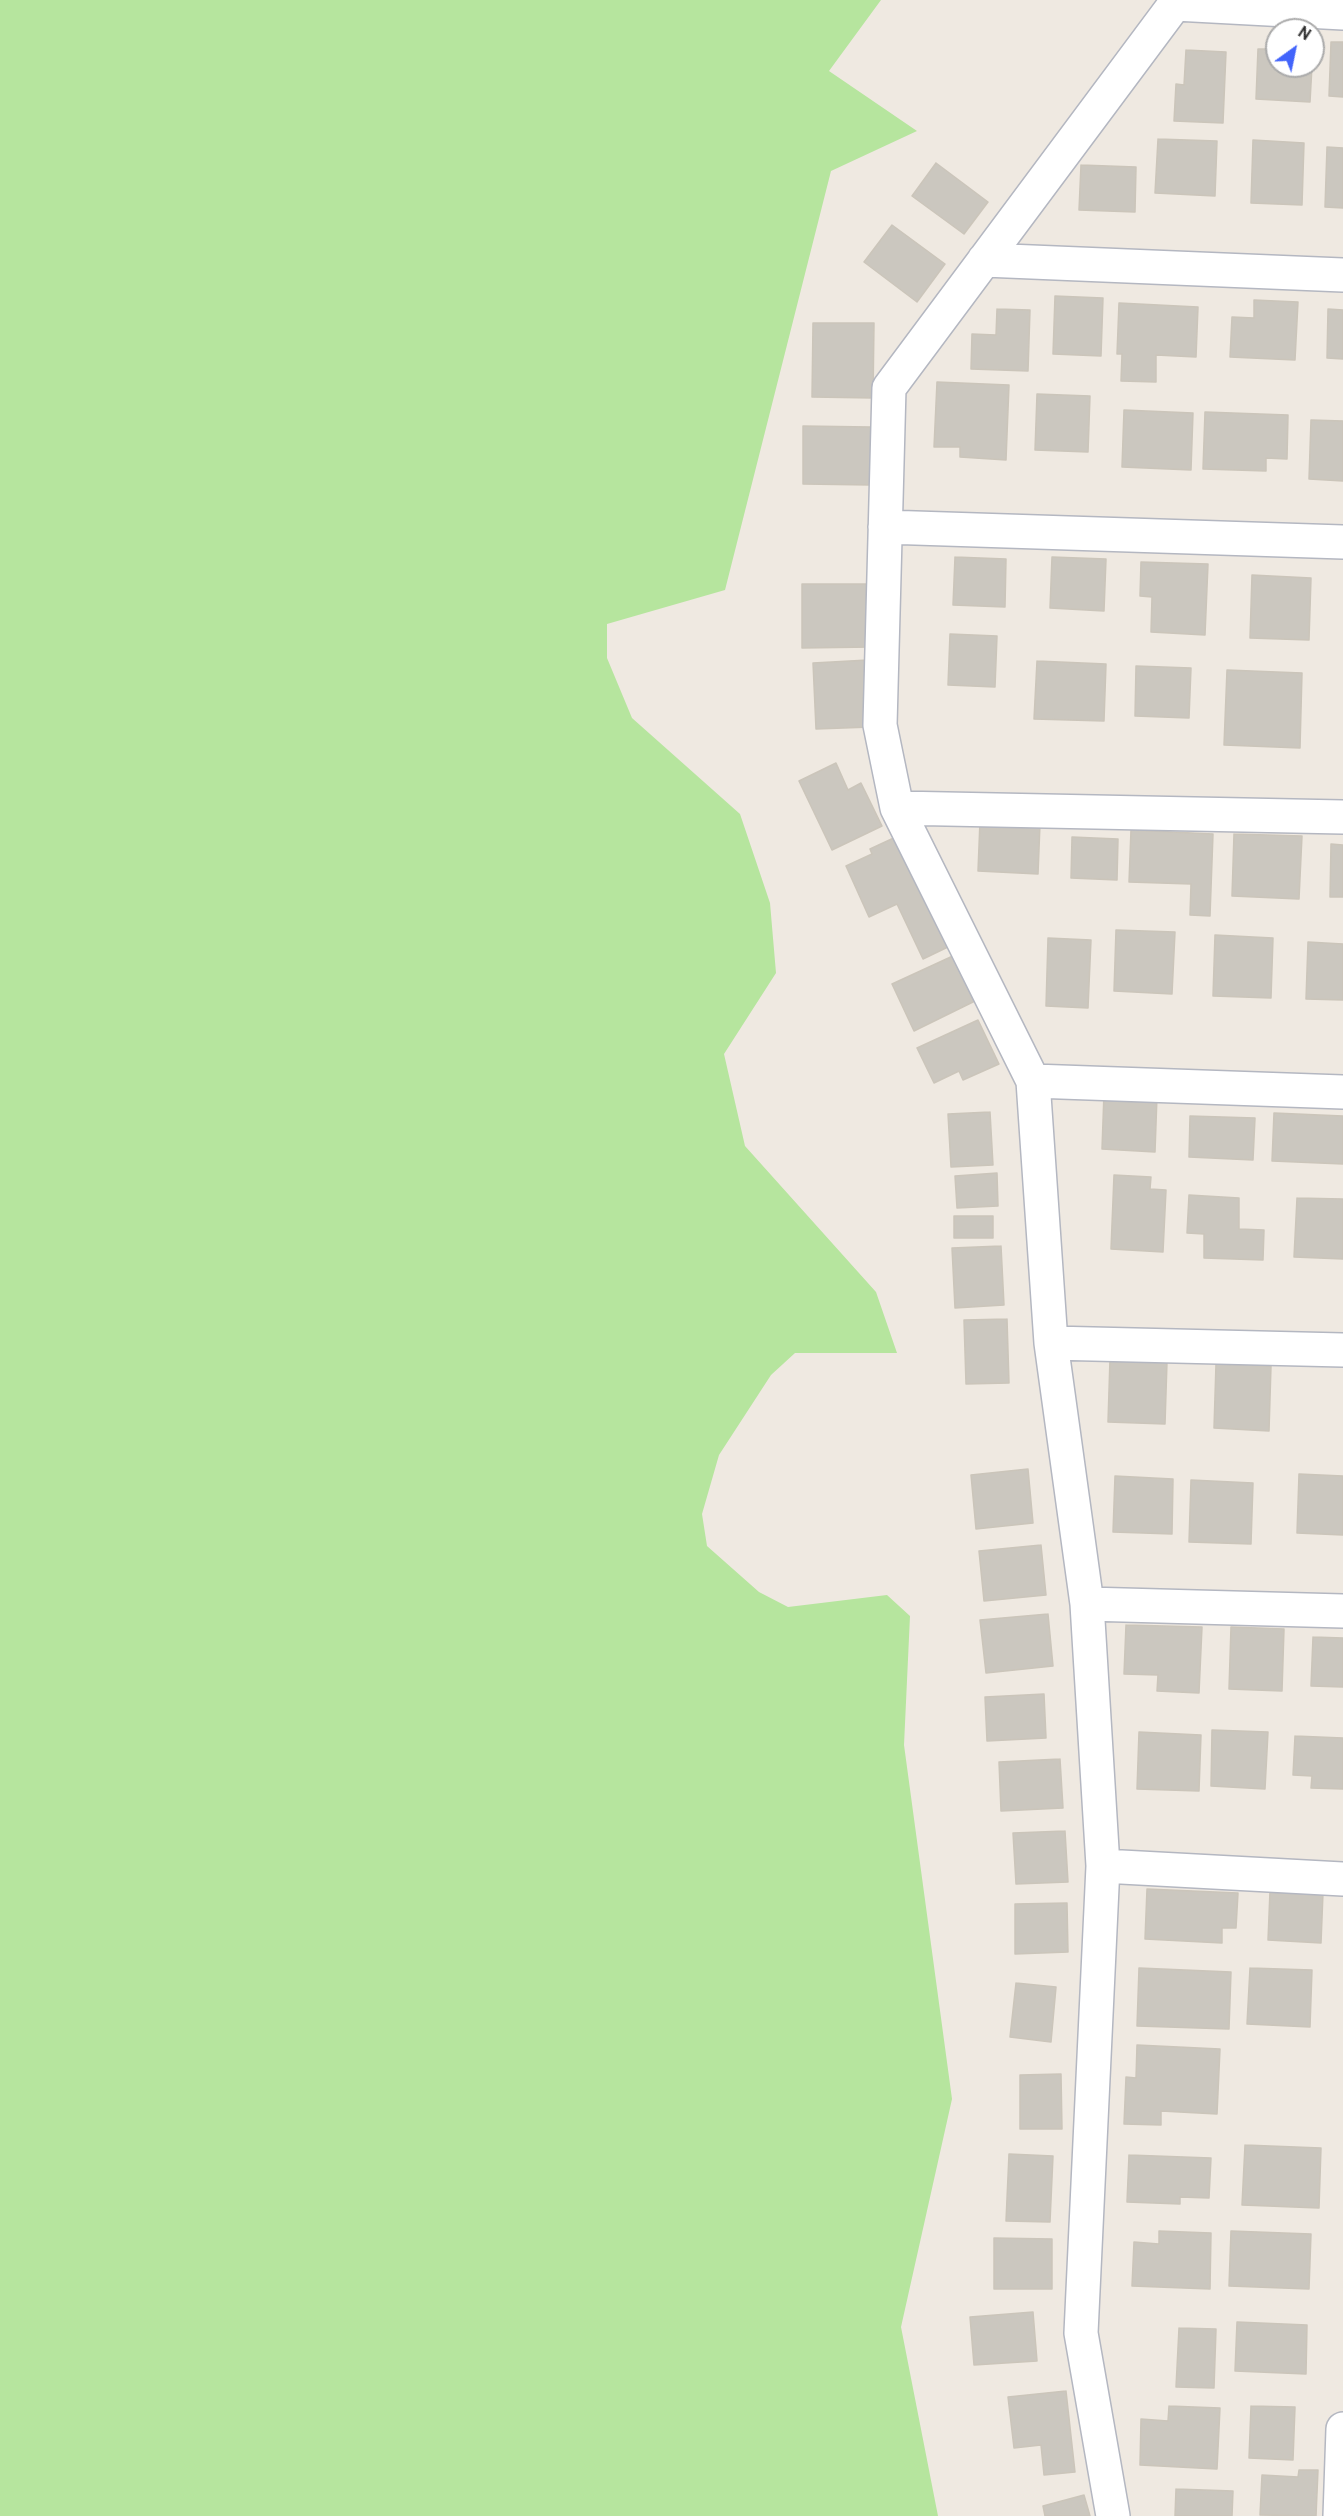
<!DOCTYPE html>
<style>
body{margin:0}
#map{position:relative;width:1343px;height:2516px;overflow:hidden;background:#efe9e1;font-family:Overpass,sans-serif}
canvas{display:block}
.north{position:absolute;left:1265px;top:18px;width:60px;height:60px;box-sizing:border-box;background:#fff;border:2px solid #ababab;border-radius:50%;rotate:33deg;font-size:16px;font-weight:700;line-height:24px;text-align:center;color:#2e2e2e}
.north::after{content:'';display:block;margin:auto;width:21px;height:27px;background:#4264fb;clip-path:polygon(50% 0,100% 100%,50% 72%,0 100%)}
</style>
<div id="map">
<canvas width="1343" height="2516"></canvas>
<div class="north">N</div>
</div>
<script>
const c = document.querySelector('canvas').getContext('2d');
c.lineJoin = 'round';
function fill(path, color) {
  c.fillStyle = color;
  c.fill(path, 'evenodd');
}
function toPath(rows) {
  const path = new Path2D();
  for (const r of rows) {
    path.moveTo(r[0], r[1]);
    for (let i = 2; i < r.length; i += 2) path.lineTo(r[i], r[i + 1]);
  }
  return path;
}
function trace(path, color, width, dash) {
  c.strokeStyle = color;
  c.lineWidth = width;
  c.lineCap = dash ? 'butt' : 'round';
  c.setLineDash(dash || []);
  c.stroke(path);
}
const green = toPath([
 [0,0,881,0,829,71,917,131,831,171,725,590,607,624,607,658,632,718,740,814,770,903,776,973,724,1054,745,1146,876,1292,897,1353,795,1353,771,1375,719,1455,702,1514,707,1546,759,1592,788,1607,887,1595,910,1616,904,1745,952,2099,901,2327,938,2516,0,2516]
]);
const building = toPath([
 [1331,42,1343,42,1343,97,1329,96,1331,42],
 [1258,49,1277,49,1277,66,1312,66,1310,102,1256,99,1258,49],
 [1186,50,1226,52,1223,123,1174,121,1176,84,1184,85,1186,50],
 [1158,139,1217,141,1215,196,1155,193,1158,139],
 [1253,140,1304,143,1302,205,1251,203,1253,140],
 [1327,147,1343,148,1343,208,1325,207,1327,147],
 [936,163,988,202,964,234,912,196,936,163],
 [1081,165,1136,167,1135,212,1079,210,1081,165],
 [892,225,945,264,917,302,864,262,892,225],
 [1055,296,1103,298,1101,356,1053,354,1055,296],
 [1254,300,1298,302,1295,360,1230,357,1232,317,1254,318,1254,300],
 [1119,303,1198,307,1196,357,1156,355,1156,382,1121,381,1122,354,1117,354,1119,303],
 [997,309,1030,310,1028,371,971,369,972,334,996,335,997,309],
 [1328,309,1343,310,1343,359,1327,358,1328,309],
 [813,323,874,323,873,398,812,397,813,323],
 [937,382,1009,385,1006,460,960,457,960,447,934,447,937,382],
 [1037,394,1090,396,1088,452,1035,450,1037,394],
 [1124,410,1193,413,1191,470,1122,467,1124,410],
 [1205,412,1288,415,1287,459,1266,458,1266,471,1203,469,1205,412],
 [1311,420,1343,421,1343,481,1309,479,1311,420],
 [803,426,871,427,871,485,803,484,803,426],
 [955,557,1006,559,1005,607,953,605,955,557],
 [1052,557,1106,559,1104,611,1050,608,1052,557],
 [1141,562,1208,564,1205,635,1151,632,1152,597,1140,596,1141,562],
 [1252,575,1311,578,1309,640,1250,638,1252,575],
 [802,584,871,584,872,647,802,648,802,584],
 [950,634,997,636,995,687,948,685,950,634],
 [868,660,871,727,816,729,813,663,868,660],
 [1037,661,1106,664,1104,721,1034,719,1037,661],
 [1136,666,1191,668,1189,718,1135,716,1136,666],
 [1227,670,1302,673,1300,748,1224,745,1227,670],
 [836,763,848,790,861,783,882,826,832,850,799,781,836,763],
 [980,821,1040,824,1038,874,978,871,980,821],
 [1131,830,1213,834,1210,916,1190,915,1191,884,1129,882,1131,830],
 [1234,834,1302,836,1299,899,1232,896,1234,834],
 [898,836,950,946,923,959,897,904,869,917,846,866,872,854,870,849,898,836],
 [1072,837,1118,839,1117,880,1071,878,1072,837],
 [1331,844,1343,845,1343,897,1330,897,1331,844],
 [1116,930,1175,932,1172,994,1114,991,1116,930],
 [1215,935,1273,938,1271,998,1213,996,1215,935],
 [1048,938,1091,940,1088,1008,1046,1006,1048,938],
 [1308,942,1343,944,1343,1000,1306,999,1308,942],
 [955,955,977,1000,914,1031,892,984,955,955],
 [978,1020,999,1064,963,1080,959,1071,934,1083,917,1048,978,1020],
 [1104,1093,1157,1096,1155,1152,1102,1149,1104,1093],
 [990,1112,993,1165,951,1167,948,1114,990,1112],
 [1274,1113,1343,1116,1343,1164,1272,1161,1274,1113],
 [1190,1116,1255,1118,1253,1160,1189,1157,1190,1116],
 [997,1173,998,1206,957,1208,955,1176,997,1173],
 [1114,1175,1151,1177,1150,1189,1166,1190,1163,1252,1111,1249,1114,1175],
 [1189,1195,1239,1198,1239,1229,1264,1230,1263,1260,1204,1258,1204,1234,1187,1233,1189,1195],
 [1297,1198,1343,1199,1343,1259,1294,1257,1297,1198],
 [954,1216,993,1216,993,1238,954,1238,954,1216],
 [1001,1246,1004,1305,955,1308,952,1248,1001,1246],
 [1007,1319,1009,1383,966,1384,964,1320,1007,1319],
 [1110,1359,1167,1362,1165,1424,1108,1422,1110,1359],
 [1216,1364,1271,1366,1269,1431,1214,1428,1216,1364],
 [1028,1469,1033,1523,976,1529,971,1475,1028,1469],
 [1299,1474,1343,1476,1343,1535,1297,1533,1299,1474],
 [1115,1476,1173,1479,1172,1534,1113,1532,1115,1476],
 [1191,1480,1253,1483,1251,1544,1189,1542,1191,1480],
 [1041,1545,1046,1595,984,1601,979,1551,1041,1545],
 [1048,1614,1053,1666,986,1673,980,1620,1048,1614],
 [1126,1625,1202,1627,1199,1693,1157,1691,1158,1675,1124,1674,1126,1625],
 [1231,1627,1284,1629,1282,1691,1229,1689,1231,1627],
 [1313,1637,1343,1638,1343,1687,1311,1686,1313,1637],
 [1044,1694,1046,1738,987,1741,985,1697,1044,1694],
 [1212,1730,1268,1732,1265,1789,1211,1786,1212,1730],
 [1139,1732,1201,1735,1199,1791,1137,1789,1139,1732],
 [1295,1736,1343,1738,1343,1789,1311,1788,1312,1776,1293,1775,1295,1736],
 [1060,1759,1063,1808,1001,1811,999,1762,1060,1759],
 [1065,1831,1068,1882,1016,1884,1013,1833,1065,1831],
 [1147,1889,1238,1893,1236,1928,1222,1928,1222,1943,1145,1939,1147,1889],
 [1270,1891,1323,1893,1321,1943,1268,1940,1270,1891],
 [1067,1903,1068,1952,1015,1954,1015,1904,1067,1903],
 [1139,1968,1231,1972,1229,2029,1137,2026,1139,1968],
 [1250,1968,1312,1970,1310,2027,1247,2024,1250,1968],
 [1016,1983,1056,1987,1051,2042,1010,2037,1016,1983],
 [1137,2045,1220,2049,1217,2114,1161,2111,1161,2125,1124,2124,1126,2077,1136,2078,1137,2045],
 [1061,2074,1062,2129,1020,2129,1020,2075,1061,2074],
 [1245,2145,1321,2148,1319,2208,1242,2205,1245,2145],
 [1009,2154,1053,2156,1050,2222,1006,2221,1009,2154],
 [1129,2155,1211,2158,1209,2198,1180,2197,1180,2204,1127,2202,1129,2155],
 [1159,2231,1211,2233,1210,2289,1132,2286,1134,2242,1159,2244,1159,2231],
 [1231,2231,1311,2234,1309,2289,1229,2286,1231,2231],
 [994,2238,1052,2239,1052,2289,994,2289,994,2238],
 [1033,2312,1037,2361,974,2365,970,2317,1033,2312],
 [1237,2322,1307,2325,1306,2374,1235,2371,1237,2322],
 [1179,2328,1216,2329,1214,2388,1176,2387,1179,2328],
 [1066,2391,1075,2472,1044,2475,1041,2445,1014,2448,1008,2397,1066,2391],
 [1169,2406,1220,2408,1217,2469,1140,2465,1141,2419,1168,2421,1169,2406],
 [1251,2406,1295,2407,1293,2460,1249,2458,1251,2406],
 [1299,2470,1318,2470,1316,2516,1260,2515,1262,2475,1298,2477,1299,2470],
 [1176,2489,1233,2491,1232,2516,1175,2516,1176,2489],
 [1084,2495,1090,2516,1045,2516,1043,2506,1084,2495]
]);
const street = toPath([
 [1175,4,1343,13],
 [984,260,1343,275],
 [885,527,1343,542],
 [897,808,1343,817],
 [1033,1081,1343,1092],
 [1051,1343,1343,1350],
 [1087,1604,1343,1611],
 [1103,1866,1343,1879],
 [1113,2516,1081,2333,1103,1866,1087,1604,1051,1343,1033,1081,897,808,880,725,889,388,1175,4,1175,0],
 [1340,2516,1343,2429]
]);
fill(green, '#b6e59e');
fill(building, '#cbc7bf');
trace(building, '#cbc5ba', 1.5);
trace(street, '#b4b7c1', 36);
trace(street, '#fff', 33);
</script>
